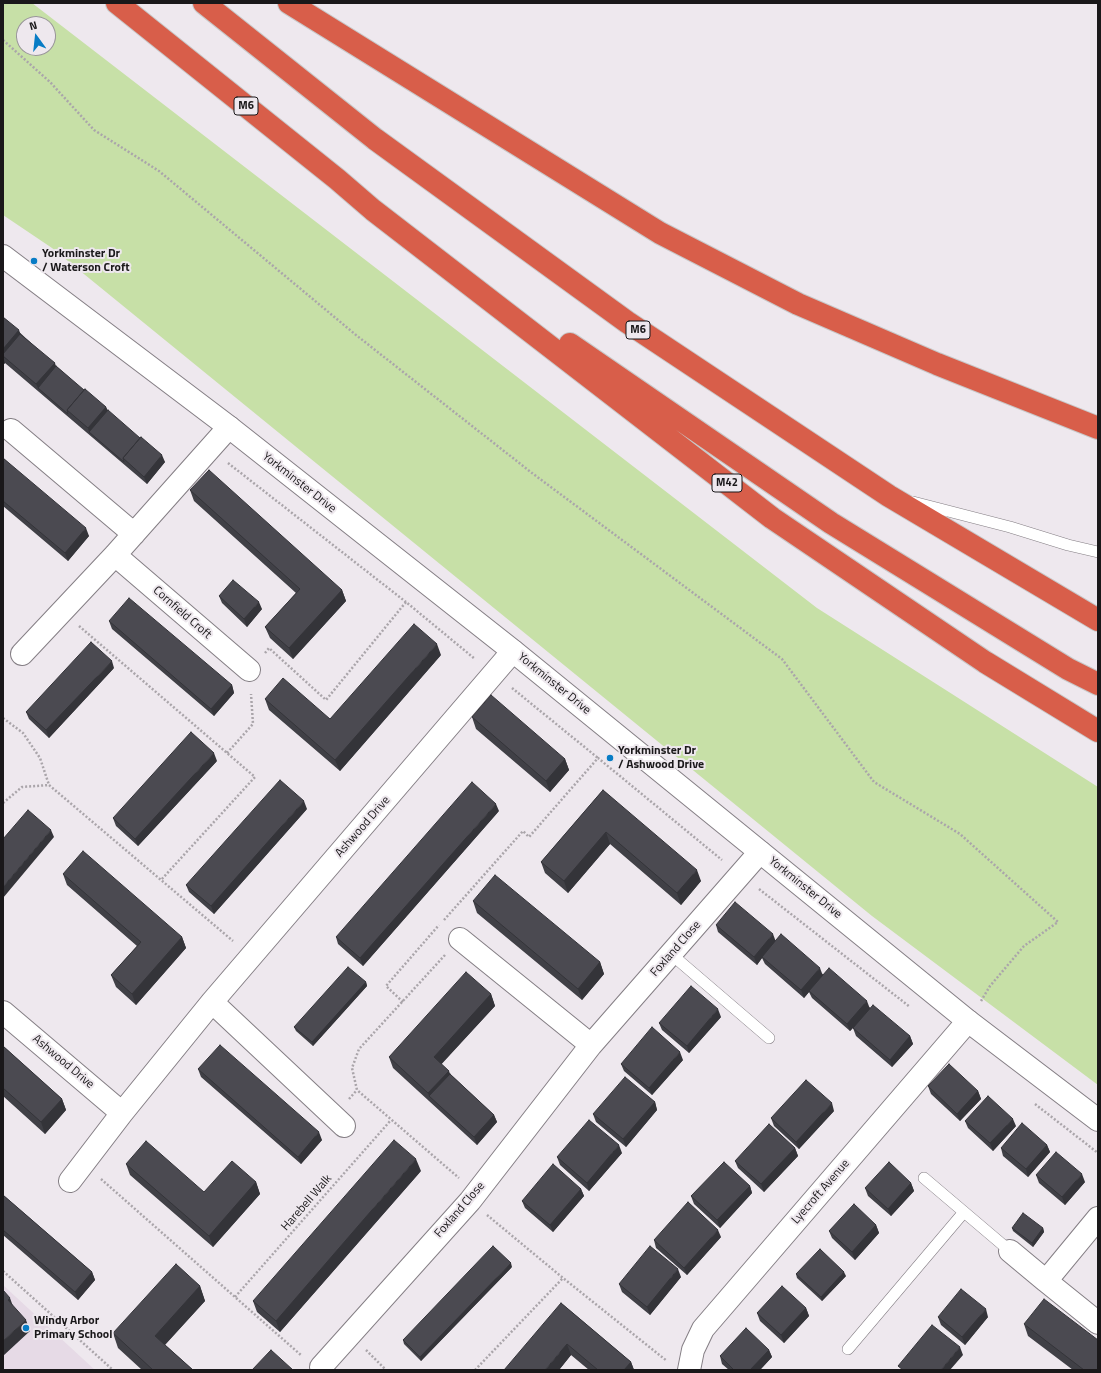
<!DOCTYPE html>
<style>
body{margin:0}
#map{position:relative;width:1101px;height:1373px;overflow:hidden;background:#eee8ee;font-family:"Titillium Web",sans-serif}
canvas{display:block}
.frame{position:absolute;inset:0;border:4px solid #1a181a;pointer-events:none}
.north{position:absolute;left:16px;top:16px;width:40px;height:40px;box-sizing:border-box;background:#eee8ee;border:1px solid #999599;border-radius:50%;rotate:345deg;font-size:11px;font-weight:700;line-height:16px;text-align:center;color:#1a181a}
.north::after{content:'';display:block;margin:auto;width:14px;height:18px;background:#087cc5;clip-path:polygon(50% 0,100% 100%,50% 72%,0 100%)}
</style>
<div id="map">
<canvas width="1101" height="1373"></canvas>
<div class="frame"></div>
<div class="north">N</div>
</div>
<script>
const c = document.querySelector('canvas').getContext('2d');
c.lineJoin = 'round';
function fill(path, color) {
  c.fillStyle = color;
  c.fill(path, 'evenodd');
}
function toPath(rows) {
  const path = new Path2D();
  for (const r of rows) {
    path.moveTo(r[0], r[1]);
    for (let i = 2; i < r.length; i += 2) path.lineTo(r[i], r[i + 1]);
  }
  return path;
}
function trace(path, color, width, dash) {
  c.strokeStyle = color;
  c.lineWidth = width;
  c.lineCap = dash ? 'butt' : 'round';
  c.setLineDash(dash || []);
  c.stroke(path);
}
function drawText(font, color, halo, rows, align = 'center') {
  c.font = font + ' "Titillium Web",sans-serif';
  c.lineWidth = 4;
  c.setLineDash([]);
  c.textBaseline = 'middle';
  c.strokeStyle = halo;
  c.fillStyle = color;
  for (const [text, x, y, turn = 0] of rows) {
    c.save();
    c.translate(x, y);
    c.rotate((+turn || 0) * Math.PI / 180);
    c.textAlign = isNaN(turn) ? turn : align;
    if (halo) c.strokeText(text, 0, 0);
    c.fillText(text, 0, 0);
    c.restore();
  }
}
const built = toPath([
 [3,1285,95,1370,3,1370]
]);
const green = toPath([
 [3,3,32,3,817,608,1098,787,1098,1085,872,916,52,248,3,215],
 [24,24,48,24,48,48,24,48]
]);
const path = toPath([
 [3,40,50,82,94,130,159,171,356,335,532,473,782,659,874,782,960,834,1058,922,1024,946,990,986,981,1001],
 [228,463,406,602],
 [79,626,255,777,161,880],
 [265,653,269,648,326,700,406,602,475,659],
 [512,688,598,758],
 [3,718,23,733,40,758,49,785],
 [227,753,253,724,251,694],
 [3,803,22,787,49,785,233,941],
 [759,889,910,1007],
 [444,920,523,831,529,837,598,758,722,860],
 [445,955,359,1049,352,1068,357,1090,459,1178],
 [403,1002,386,986,439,925],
 [349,1099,357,1090],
 [1035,1104,1098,1153],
 [101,1179,302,1356],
 [487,1215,563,1278,667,1361],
 [3,1271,113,1370],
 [235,1297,391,1120],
 [366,1350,386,1370],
 [475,1370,563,1278]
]);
const lane = toPath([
 [913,502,1010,527,1068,545,1098,552],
 [671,954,769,1038],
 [924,1178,1010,1251],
 [848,1349,964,1212]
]);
const street = toPath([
 [11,430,134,534],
 [115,555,249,670],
 [22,654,115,555,229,427],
 [460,939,591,1045],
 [212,1002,344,1126],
 [3,1012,122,1113],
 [70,1181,122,1113,212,1002,513,651],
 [1098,1218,1046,1281,1098,1323],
 [1010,1251,1046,1281],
 [321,1367,470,1201,591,1045,760,852],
 [689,1370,693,1350,703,1329,968,1021]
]);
const secondary = toPath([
 [3,256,229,427,513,651,968,1021,1098,1120]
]);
const highway = toPath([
 [117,3,337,179,373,210,772,518,985,662,1098,731],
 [204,3,375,139,627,322,889,496,1098,620],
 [289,3,660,233,798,304,937,364,1098,428],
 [570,344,831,523,1068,669,1098,684]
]);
const wall = toPath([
 [3,317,56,366,84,391,106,407,108,411,165,462,147,484,5,363,3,365],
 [3,458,89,536,68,561,3,506],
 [190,490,342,590,346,601,293,659,270,638,265,627,296,593,194,501],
 [219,596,262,609,247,627,222,603],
 [109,621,232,685,234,693,214,716,112,629],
 [441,655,340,771,269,710,265,699,330,719],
 [114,668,49,738,29,719,26,712],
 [472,717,565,759,569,770,550,792,476,729],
 [217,761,138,846,116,826,113,818],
 [603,790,701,881,681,905,610,844,568,893,545,873,541,862],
 [307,809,214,914,189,892,186,885],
 [499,811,363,966,338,944,336,937],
 [63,874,182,937,186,948,136,1005,116,987,111,975,137,946,67,885],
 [473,901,600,962,604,974,582,1000,477,913],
 [716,925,776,941,910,1036,913,1044,892,1067,856,1036,853,1028,850,1031,812,998,809,992,804,998,765,964,762,958,757,965,718,932],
 [366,982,367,986,313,1046,296,1031,294,1027],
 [491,994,495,1006,441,1064,450,1074,494,1115,497,1122,477,1145,393,1068,389,1057],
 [721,1017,689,1053,662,1030,659,1023],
 [3,1046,62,1099,66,1110,45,1134,3,1096],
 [683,1060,652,1095,624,1071,621,1064],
 [198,1069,322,1140,301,1164,201,1077],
 [928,1086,978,1091,981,1099,960,1121,931,1094],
 [655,1102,657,1110,626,1147,596,1122,593,1114],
 [834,1111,799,1149,774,1126,771,1118],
 [965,1121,1016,1126,993,1151,968,1128],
 [1047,1145,1050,1152,1028,1177,1003,1156,1001,1148],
 [795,1148,798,1156,764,1192,738,1168,735,1161],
 [622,1153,589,1191,560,1165,557,1157],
 [126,1164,204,1192,256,1182,260,1194,213,1247,130,1175],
 [421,1171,280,1332,257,1312,253,1301],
 [1036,1175,1085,1182,1065,1205,1039,1183],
 [911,1183,914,1191,891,1216,868,1196,865,1188],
 [750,1186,752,1193,720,1228,694,1204,691,1196],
 [581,1189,584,1196,553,1232,525,1208,522,1201],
 [3,1195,92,1272,95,1280,78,1300,3,1235],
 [876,1225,879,1233,855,1260,832,1238,829,1231],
 [1012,1228,1043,1228,1044,1232,1033,1247,1013,1231],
 [721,1237,687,1275,656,1248,654,1240],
 [512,1267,421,1361,404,1344,403,1340],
 [796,1274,846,1276,822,1301,797,1278],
 [681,1277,650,1315,622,1292,619,1284],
 [200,1286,205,1301,165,1345,193,1370,142,1370,118,1348,113,1333],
 [561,1303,631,1362,634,1370,589,1370,571,1355,559,1370],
 [806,1308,809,1316,784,1343,760,1321,757,1313],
 [938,1317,988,1317,965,1345,941,1325],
 [1024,1324,1098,1370,1073,1370,1028,1336],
 [769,1350,772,1357,760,1370,729,1370,722,1364,720,1356]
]);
const shadedWall = toPath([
 [19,330,23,341,3,356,3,349],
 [3,358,5,363,3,365],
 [55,363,57,370,38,388,36,384],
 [106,407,109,414,89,432,88,428],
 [162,455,165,462,147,484,144,477],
 [86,528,89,536,68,561,65,553],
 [342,590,346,601,293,659,289,648],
 [259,602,262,609,247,627,244,619],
 [437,644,441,655,340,771,335,760],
 [112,661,114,668,49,738,46,730],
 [232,685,234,693,214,716,211,709],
 [214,753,217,761,138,846,135,839],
 [565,759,569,770,550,792,546,781],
 [304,801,307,809,214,914,211,906],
 [496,804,499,811,363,966,360,958],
 [51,830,54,837,3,898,3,887],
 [606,832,610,844,568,893,564,881],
 [697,870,701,881,681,905,677,893],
 [773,934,776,942,762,957,762,958,757,965,754,957],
 [182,937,186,948,136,1005,132,994],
 [600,962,604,974,582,1000,578,989],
 [820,968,823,976,809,991,809,992,804,998,801,990],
 [366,982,367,986,313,1046,312,1042],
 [491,994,495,1006,438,1068,434,1057],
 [867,1001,870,1009,850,1031,847,1024],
 [718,1009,721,1017,689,1053,687,1046],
 [910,1036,913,1044,892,1067,890,1060],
 [680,1052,683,1060,652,1095,649,1088],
 [449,1071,453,1082,429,1096,428,1093],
 [978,1091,981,1099,960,1121,957,1114],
 [62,1099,66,1110,45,1134,41,1122],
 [655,1102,657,1110,626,1147,623,1139],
 [832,1103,834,1111,799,1149,796,1142],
 [494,1115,497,1122,477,1145,474,1137],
 [1013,1119,1016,1126,993,1151,990,1143],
 [319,1132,322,1140,301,1164,298,1157],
 [619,1145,622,1153,589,1191,587,1183],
 [1047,1145,1050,1152,1028,1177,1026,1169],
 [795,1148,798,1156,764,1192,761,1184],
 [416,1159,421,1171,280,1332,276,1321],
 [1082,1174,1085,1182,1065,1205,1062,1197],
 [256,1182,260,1194,213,1247,209,1236],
 [911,1183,914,1191,891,1216,888,1209],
 [750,1186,752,1193,720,1228,717,1220],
 [581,1189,584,1196,553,1232,550,1225],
 [876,1225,879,1233,855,1260,852,1252],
 [1043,1228,1044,1232,1033,1247,1032,1243],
 [718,1230,721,1237,687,1275,684,1268],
 [511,1263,512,1267,421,1361,420,1357],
 [678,1269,681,1277,650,1315,647,1307],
 [92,1272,95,1280,78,1300,75,1292],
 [844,1272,846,1276,822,1301,821,1297],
 [200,1286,205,1301,160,1350,155,1336],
 [10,1298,14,1309,8,1300],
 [806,1308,809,1316,784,1343,781,1335],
 [986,1309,988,1317,965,1345,962,1337],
 [26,1320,30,1331,3,1356,3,1341],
 [567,1344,571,1355,559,1370,545,1370],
 [960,1347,963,1355,950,1370,941,1370],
 [769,1350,772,1357,760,1370,750,1370],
 [631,1362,634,1370,624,1370]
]);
const building = toPath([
 [3,317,19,330,3,349,3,317],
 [20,334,55,363,36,384,3,356,3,354,20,334],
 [56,366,84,390,67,410,68,414,38,388,56,366],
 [85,389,106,407,88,428,67,410,85,389],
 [108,410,140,438,123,458,124,462,89,432,108,410],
 [141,437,162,455,144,477,123,458,141,437],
 [3,458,86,528,65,553,3,501,3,458],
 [209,470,342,590,289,648,265,627,300,589,190,490,209,470],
 [233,580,259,602,244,619,219,596,233,580],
 [129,598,232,685,211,709,109,621,129,598],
 [414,624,437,644,335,760,265,699,283,678,330,719,414,624],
 [91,642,112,661,46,730,26,712,91,642],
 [491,695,565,759,546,781,472,717,491,695],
 [191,732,214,753,135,839,113,818,191,732],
 [280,780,304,801,211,906,186,885,280,780],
 [472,782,496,804,360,958,336,937,472,782],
 [603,790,697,870,677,893,606,832,564,881,541,862,603,790],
 [28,810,51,830,3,887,3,839,28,810],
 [83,851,182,937,132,994,111,975,141,942,63,874,83,851],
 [495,875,600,962,578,989,473,901,495,875],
 [735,902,773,934,754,957,716,925,735,902],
 [781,934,820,968,801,990,762,957,781,934],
 [348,967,366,982,312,1042,294,1027,348,967],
 [829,968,867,1001,847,1024,809,991,829,968],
 [466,972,491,994,434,1057,449,1071,428,1093,389,1057,466,972],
 [691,986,718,1009,687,1046,659,1023,691,986],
 [873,1005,910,1036,890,1060,853,1028,873,1005],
 [652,1027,680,1052,649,1088,621,1064,652,1027],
 [220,1045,319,1132,298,1157,198,1069,220,1045],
 [3,1046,62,1099,41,1122,3,1088,3,1046],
 [949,1064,978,1091,957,1114,928,1086,949,1064],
 [450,1074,494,1115,474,1137,429,1096,450,1074],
 [625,1077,655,1102,623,1139,593,1114,625,1077],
 [806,1080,832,1103,796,1142,771,1118,806,1080],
 [988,1096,1013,1119,990,1143,965,1121,988,1096],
 [589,1120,619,1145,587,1183,557,1157,589,1120],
 [1022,1123,1047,1145,1026,1169,1001,1148,1022,1123],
 [769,1124,795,1148,761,1184,735,1161,769,1124],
 [394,1140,416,1159,276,1321,253,1301,394,1140],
 [146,1141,204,1192,232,1161,256,1182,209,1236,126,1164,146,1141],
 [1056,1152,1082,1174,1062,1197,1036,1175,1056,1152],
 [724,1162,750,1186,717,1220,691,1196,724,1162],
 [889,1162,911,1183,888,1209,865,1188,889,1162],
 [553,1164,581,1189,550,1225,522,1201,553,1164],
 [3,1195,92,1272,75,1292,3,1230,3,1195],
 [688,1202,718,1230,684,1268,654,1240,688,1202],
 [854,1204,876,1225,852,1252,829,1231,854,1204],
 [1023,1213,1043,1228,1032,1243,1012,1228,1023,1213],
 [493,1246,511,1263,420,1357,403,1340,493,1246],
 [650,1246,678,1269,647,1307,619,1284,650,1246],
 [820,1249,844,1272,821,1297,796,1274,820,1249],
 [176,1264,200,1286,155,1336,193,1370,153,1370,113,1333,176,1264],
 [782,1286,806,1308,781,1335,757,1313,782,1286],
 [961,1289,986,1309,962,1337,938,1317,961,1289],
 [3,1290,10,1298,8,1300,26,1320,3,1341,3,1290],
 [1044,1299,1098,1340,1098,1370,1084,1370,1024,1324,1044,1299],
 [561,1303,631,1362,624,1370,598,1370,567,1344,545,1370,504,1370,561,1303],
 [932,1325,960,1347,941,1370,903,1370,898,1366,932,1325],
 [746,1328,769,1350,750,1370,734,1370,720,1356,746,1328],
 [271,1350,293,1370,252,1370,271,1350]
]);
const markers = [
 [34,261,4,"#087cc5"],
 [610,758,4,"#087cc5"],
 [26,1328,4,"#087cc5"]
];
const shields = [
 [246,106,24],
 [638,330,24],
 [727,483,30]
];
const shieldNames = [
 ["M6",246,106],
 ["M6",638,330],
 ["M42",727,483]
];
const poiNames = [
 ["Yorkminster Dr",42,254],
 ["/ Waterson Croft",42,268],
 ["Yorkminster Dr",618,751],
 ["/ Ashwood Drive",618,765],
 ["Windy Arbor",34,1321],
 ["Primary School",34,1335]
];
const streetNames = [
 ["Yorkminster Drive",299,483,38],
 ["Cornfield Croft",182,613,41],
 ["Yorkminster Drive",554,684,39],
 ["Ashwood Drive",363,827,-49],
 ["Yorkminster Drive",805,888,39],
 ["Foxland Close",676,949,-49],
 ["Ashwood Drive",63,1062,40],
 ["Lyecroft Avenue",821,1192,-49],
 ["Harebell Walk",307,1203,-49],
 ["Foxland Close",460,1210,-49]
];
fill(built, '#e6dae6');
fill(green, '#c7e0a7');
trace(lane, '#847e84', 12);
trace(street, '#847e84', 24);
trace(secondary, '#847e84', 24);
trace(highway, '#c8c8c8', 24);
trace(path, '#aaa5aa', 2.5, [2, 2]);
trace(lane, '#fff', 11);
trace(street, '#fff', 22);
trace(secondary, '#fff', 22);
trace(highway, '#d85e4a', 22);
fill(wall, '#404046');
fill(shadedWall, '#343439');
fill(building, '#4b4a51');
trace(building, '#343439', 1);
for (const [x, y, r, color] of markers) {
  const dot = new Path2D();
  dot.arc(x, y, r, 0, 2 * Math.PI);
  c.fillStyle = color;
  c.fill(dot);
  trace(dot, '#eee8ee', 1.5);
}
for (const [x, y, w] of shields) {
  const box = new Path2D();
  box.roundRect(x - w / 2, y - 9, w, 18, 3);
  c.fillStyle = '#eee8ee';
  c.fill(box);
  trace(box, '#1a181a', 1);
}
drawText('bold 11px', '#1a181a', null, shieldNames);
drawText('bold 12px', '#1a181a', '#eee8ee', poiNames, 'left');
drawText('12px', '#1a181a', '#eee8ee', streetNames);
</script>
